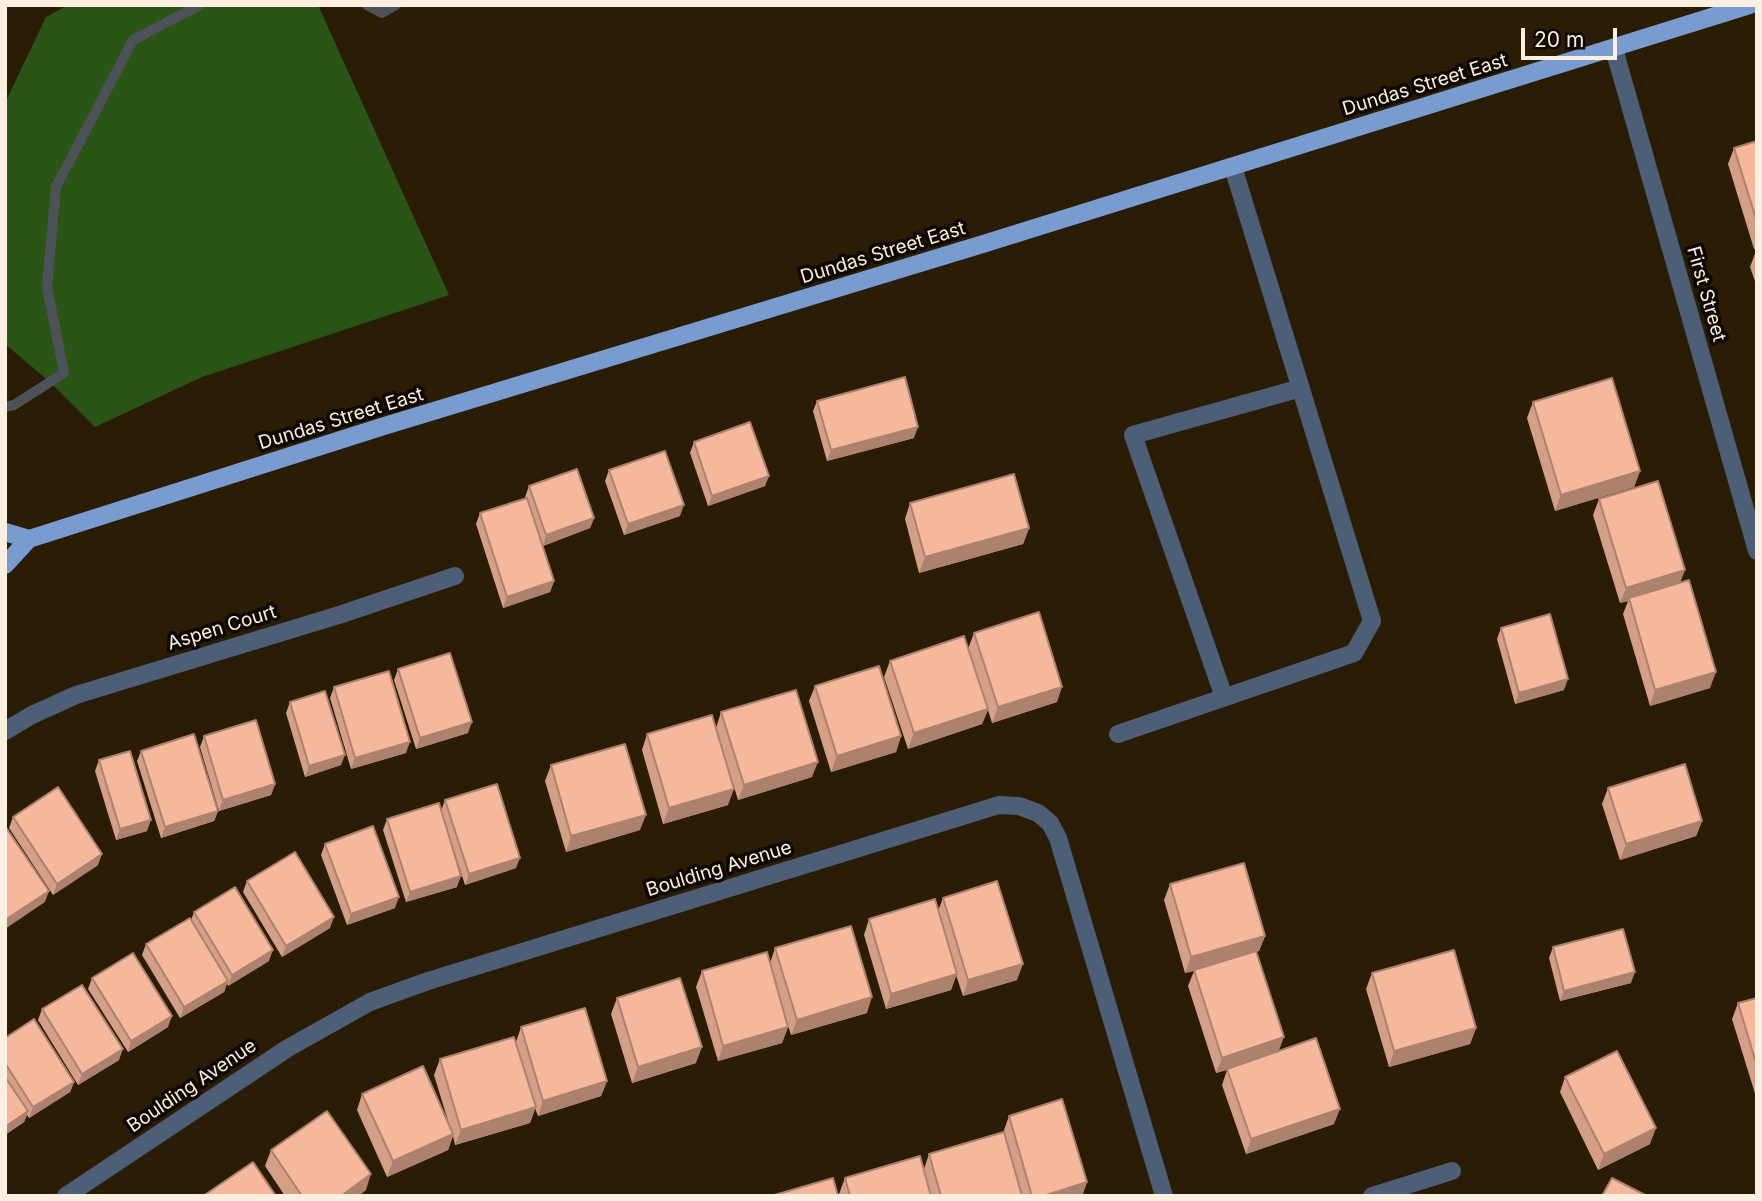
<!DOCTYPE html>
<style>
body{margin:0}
#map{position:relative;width:1762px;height:1201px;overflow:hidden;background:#2b1c05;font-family:Inter,sans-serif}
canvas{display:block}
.frame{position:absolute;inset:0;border:7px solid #faefe1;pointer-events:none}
.scale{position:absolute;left:1521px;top:28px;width:96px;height:32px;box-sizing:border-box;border:4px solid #faefe1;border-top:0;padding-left:9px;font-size:21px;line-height:24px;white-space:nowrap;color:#faefe1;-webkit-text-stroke:5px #0f0802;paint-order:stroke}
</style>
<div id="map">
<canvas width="1762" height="1201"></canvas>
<div class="frame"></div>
<div class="scale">20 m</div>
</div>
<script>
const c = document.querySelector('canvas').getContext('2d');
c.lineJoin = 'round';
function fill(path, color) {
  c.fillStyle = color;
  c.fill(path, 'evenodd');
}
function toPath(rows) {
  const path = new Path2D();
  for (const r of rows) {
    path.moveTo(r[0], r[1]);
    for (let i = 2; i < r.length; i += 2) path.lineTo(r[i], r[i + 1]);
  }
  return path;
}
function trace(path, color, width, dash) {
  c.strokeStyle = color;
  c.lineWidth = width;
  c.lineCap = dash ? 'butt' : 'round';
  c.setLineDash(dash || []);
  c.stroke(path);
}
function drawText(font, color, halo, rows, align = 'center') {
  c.font = font + ' Inter,sans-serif';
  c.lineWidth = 7;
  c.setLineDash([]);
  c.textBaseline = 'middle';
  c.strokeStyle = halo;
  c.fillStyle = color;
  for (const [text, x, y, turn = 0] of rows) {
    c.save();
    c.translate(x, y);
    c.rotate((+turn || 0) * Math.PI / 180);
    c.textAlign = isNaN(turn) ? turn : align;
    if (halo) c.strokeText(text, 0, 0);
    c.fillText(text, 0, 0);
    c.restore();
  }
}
const forest = toPath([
 [68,5,318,5,449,295,202,377,95,427,50,382,5,344,5,103,46,17]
]);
const stream = toPath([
 [367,5,382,13,396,5],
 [5,407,14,405,64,373,47,287,56,187,133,40,200,5]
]);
const minor = toPath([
 [1614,49,1757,551],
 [1224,697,1133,435,1301,388],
 [5,731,32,715,76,695,339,615,455,576],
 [1118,734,1354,653,1372,621,1233,167],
 [66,1196,288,1048,370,1002,428,981,999,805,1019,806,1038,813,1050,823,1058,838,1164,1196],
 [1372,1196,1452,1171]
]);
const primary = toPath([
 [5,532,29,539],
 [5,565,29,539,381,427,983,244,1750,5]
]);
const wall = toPath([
 [1757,141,1757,248,1754,249,1728,164,1734,148],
 [1756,251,1757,251,1757,287,1750,267],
 [817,401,914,438,827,461,813,411],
 [1533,402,1640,471,1634,487,1555,511,1527,418],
 [694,442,765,486,708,506,690,453],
 [609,470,680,516,624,535,605,481],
 [529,486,594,518,590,528,543,546,554,581,550,592,503,608,476,524,480,513,526,498,525,497],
 [1599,499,1680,583,1710,688,1650,706,1623,614,1628,601,1620,603,1593,515],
 [910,503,1029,528,1023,544,919,573,905,519],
 [1501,628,1564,690,1515,704,1497,639],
 [974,633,1057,702,992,723,988,710,982,724,908,749,884,677,890,661,968,649],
 [398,669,468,733,416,749,394,680],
 [815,686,901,736,896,752,831,772,809,701],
 [334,687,406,753,351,769,330,698],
 [290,702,341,765,305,777,286,713],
 [721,712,812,777,738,800,717,732,728,805,663,824,642,750,647,734,716,728],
 [204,736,275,784,271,795,219,811,200,747],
 [141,751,218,811,214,821,161,838,137,761],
 [99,760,147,831,116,840,95,771],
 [551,765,640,830,566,852,545,781],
 [1608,788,1702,821,1696,836,1620,860,1602,804],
 [445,800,516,868,465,885,444,820,457,887,406,902,383,830,387,819,441,811],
 [13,817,98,865,53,895,9,828],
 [325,844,395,908,347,925,321,855],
 [247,881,330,928,282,957,243,892],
 [1170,884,1265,936,1259,951,1256,952,1279,1051,1334,1124,1246,1154,1222,1085,1227,1070,1216,1073,1188,986,1194,971,1185,973,1164,900],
 [943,898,1017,980,963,996,956,975,951,990,886,1009,864,935,869,919,938,911],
 [194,912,269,961,228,986,227,983,224,992,180,1018,142,955,146,944,191,920],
 [1553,947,1631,983,1560,1001,1549,958],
 [775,948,867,1013,791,1035,779,997,788,1027,782,1043,718,1061,696,987,702,971,770,963],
 [1372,973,1476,1028,1470,1044,1389,1067,1366,989],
 [92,978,168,1027,128,1052,88,989],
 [617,998,696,1063,632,1083,611,1014],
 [1757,998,1757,1100,1732,1019,1738,1003],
 [42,1009,119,1060,78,1085,38,1020],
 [521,1027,607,1081,601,1096,538,1116,535,1108,530,1123,455,1145,453,1136,448,1150,387,1177,357,1110,362,1094,449,1124,434,1075,440,1059,516,1042],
 [5,1038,74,1082,70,1092,29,1118,27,1115,24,1122,5,1135],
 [1565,1077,1650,1144,1598,1170,1560,1092],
 [1009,1116,1087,1182,1082,1196,839,1196,839,1194,845,1178,924,1169,929,1154,1003,1133],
 [271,1150,366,1190,358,1196,285,1196,265,1166]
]);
const shadedWall = toPath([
 [918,427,914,438,827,461,831,450],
 [1640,471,1634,487,1555,511,1561,495],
 [769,476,765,486,708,506,712,496],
 [684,505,680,516,624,535,628,524],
 [594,518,590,528,543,546,546,535],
 [1029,528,1023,544,919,573,925,557],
 [1685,570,1679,586,1629,598,1628,601,1620,603,1626,588],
 [554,581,550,592,503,608,507,597],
 [1716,672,1710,688,1650,706,1655,690],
 [1568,679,1564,690,1515,704,1519,693],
 [1062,687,1057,702,992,723,998,707],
 [988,709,982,724,908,749,914,733],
 [472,722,468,733,416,749,420,738],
 [901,736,896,752,831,772,837,756],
 [410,742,406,753,351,769,355,758],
 [345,755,341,765,305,777,309,766],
 [818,762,812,777,738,800,744,785],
 [275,784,271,795,219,811,223,800],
 [734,789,728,805,663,824,669,808],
 [218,811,214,821,161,838,165,827],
 [646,815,640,830,566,852,571,836],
 [151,820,147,831,116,840,120,829],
 [1702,821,1696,836,1620,860,1626,844],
 [102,854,98,865,53,895,57,884],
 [520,858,516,868,465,885,469,874],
 [461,876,457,887,406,902,410,892],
 [49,891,45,902,5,929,5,920],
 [399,897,395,908,347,925,351,914],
 [334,917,330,928,282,957,286,946],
 [1265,936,1259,951,1185,973,1191,957],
 [273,950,269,961,228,986,232,975],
 [1023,964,1017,980,963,996,968,980],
 [1635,972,1631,983,1560,1001,1564,991],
 [957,974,951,990,886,1009,891,994],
 [228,981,224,992,180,1018,184,1007],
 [872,997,867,1013,791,1035,797,1020],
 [172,1016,168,1027,128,1052,131,1041],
 [788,1027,782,1043,718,1061,723,1046],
 [1476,1028,1470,1044,1389,1067,1394,1051],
 [1284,1037,1278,1053,1216,1073,1222,1058],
 [702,1047,696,1063,632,1083,638,1067],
 [123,1049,119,1060,78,1085,82,1074],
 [607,1081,601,1096,538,1116,543,1101],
 [74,1082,70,1092,29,1118,33,1107],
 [536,1107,530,1123,455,1145,461,1130],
 [1340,1109,1334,1124,1246,1154,1251,1139],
 [28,1111,24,1122,5,1135,5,1127],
 [1656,1128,1650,1144,1598,1170,1604,1154],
 [453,1134,448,1150,387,1177,393,1161],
 [371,1174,366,1190,358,1196,341,1196],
 [1087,1182,1082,1196,1043,1196]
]);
const building = toPath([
 [1757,141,1757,222,1734,148,1757,141],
 [905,377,918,427,831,450,817,401,905,377],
 [1612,378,1640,471,1561,495,1533,402,1612,378],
 [750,422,769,476,712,496,694,442,750,422],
 [665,451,684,505,628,524,609,470,665,451],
 [577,469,594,518,546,535,529,486,577,469],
 [1014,474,1029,528,925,557,910,503,1014,474],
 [1658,481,1685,570,1626,588,1599,499,1658,481],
 [527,498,554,581,507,597,480,513,527,498],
 [1689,580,1716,672,1655,690,1629,598,1689,580],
 [1039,612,1062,687,998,707,974,633,1039,612],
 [1550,614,1568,679,1519,693,1501,628,1550,614],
 [964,636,988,709,914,733,890,661,964,636],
 [450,653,472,722,420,738,398,669,450,653],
 [879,666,901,736,837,756,815,686,879,666],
 [389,671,410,742,355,758,334,687,389,671],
 [796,690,818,762,744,785,721,712,796,690],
 [325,691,345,755,309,766,290,702,325,691],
 [712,715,734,789,669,808,647,734,712,715],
 [256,720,275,784,223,800,204,736,256,720],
 [194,734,218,811,165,827,141,751,194,734],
 [625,744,646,815,571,836,551,765,625,744],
 [130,751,151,820,120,829,99,760,130,751],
 [1685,764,1702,821,1626,844,1608,788,1685,764],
 [497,784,520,858,469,874,445,800,497,784],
 [58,787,102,854,57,884,13,817,58,787],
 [439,803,461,876,410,892,387,819,439,803],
 [5,826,49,891,5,920,5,826],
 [373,826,399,897,351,914,325,844,373,826],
 [295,852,334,917,286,946,247,881,295,852],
 [1244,863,1265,936,1191,957,1170,884,1244,863],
 [997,881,1023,964,968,980,943,898,997,881],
 [235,887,273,950,232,975,194,912,235,887],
 [935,899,957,974,891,994,869,919,935,899],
 [190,918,228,981,184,1007,146,944,190,918],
 [851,926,872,997,797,1020,775,948,851,926],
 [1623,929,1635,972,1564,991,1553,947,1623,929],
 [1454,950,1476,1028,1394,1051,1372,973,1454,950],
 [1256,951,1284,1037,1222,1058,1194,970,1256,951],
 [767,952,788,1027,723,1046,702,971,767,952],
 [133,953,172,1016,131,1041,92,978,133,953],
 [680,978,702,1047,638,1067,617,998,680,978],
 [82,985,123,1049,82,1074,42,1009,82,985],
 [1757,998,1757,1066,1738,1003,1757,998],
 [585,1008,607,1081,543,1101,521,1027,585,1008],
 [34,1019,74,1082,33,1107,5,1063,5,1038,34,1019],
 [514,1037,536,1107,461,1130,440,1059,514,1037],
 [1316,1038,1340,1109,1251,1139,1227,1069,1316,1038],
 [1617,1051,1656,1128,1604,1154,1565,1077,1617,1051],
 [423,1066,453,1134,393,1161,362,1094,423,1066],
 [5,1077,28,1111,5,1127,5,1077],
 [1062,1099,1087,1182,1043,1196,1032,1196,1009,1116,1062,1099],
 [327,1111,371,1174,341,1196,302,1196,271,1150,327,1111],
 [1004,1132,1022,1196,941,1196,929,1154,1004,1132],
 [920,1156,931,1196,850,1196,845,1178,920,1156],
 [253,1162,276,1196,203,1196,253,1162],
 [833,1178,838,1196,771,1196,833,1178],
 [1612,1178,1647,1196,1602,1196,1612,1178]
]);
const streetNames = [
 ["Dundas Street East",1425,85,-17],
 ["Dundas Street East",883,253,-17],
 ["First Street",1706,294,74],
 ["Dundas Street East",341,419,-17],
 ["Aspen Court",222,628,-17],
 ["Boulding Avenue",719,869,-17],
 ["Boulding Avenue",192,1086,-34]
];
fill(forest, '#2b5517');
trace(stream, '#4c5258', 10);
trace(minor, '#4d5e77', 18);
trace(primary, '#799cd0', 18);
fill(wall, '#d49e87');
fill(shadedWall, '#ac816e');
fill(building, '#f6b89d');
trace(building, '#ac816e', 2);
drawText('19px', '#faefe1', '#0f0802', streetNames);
</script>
